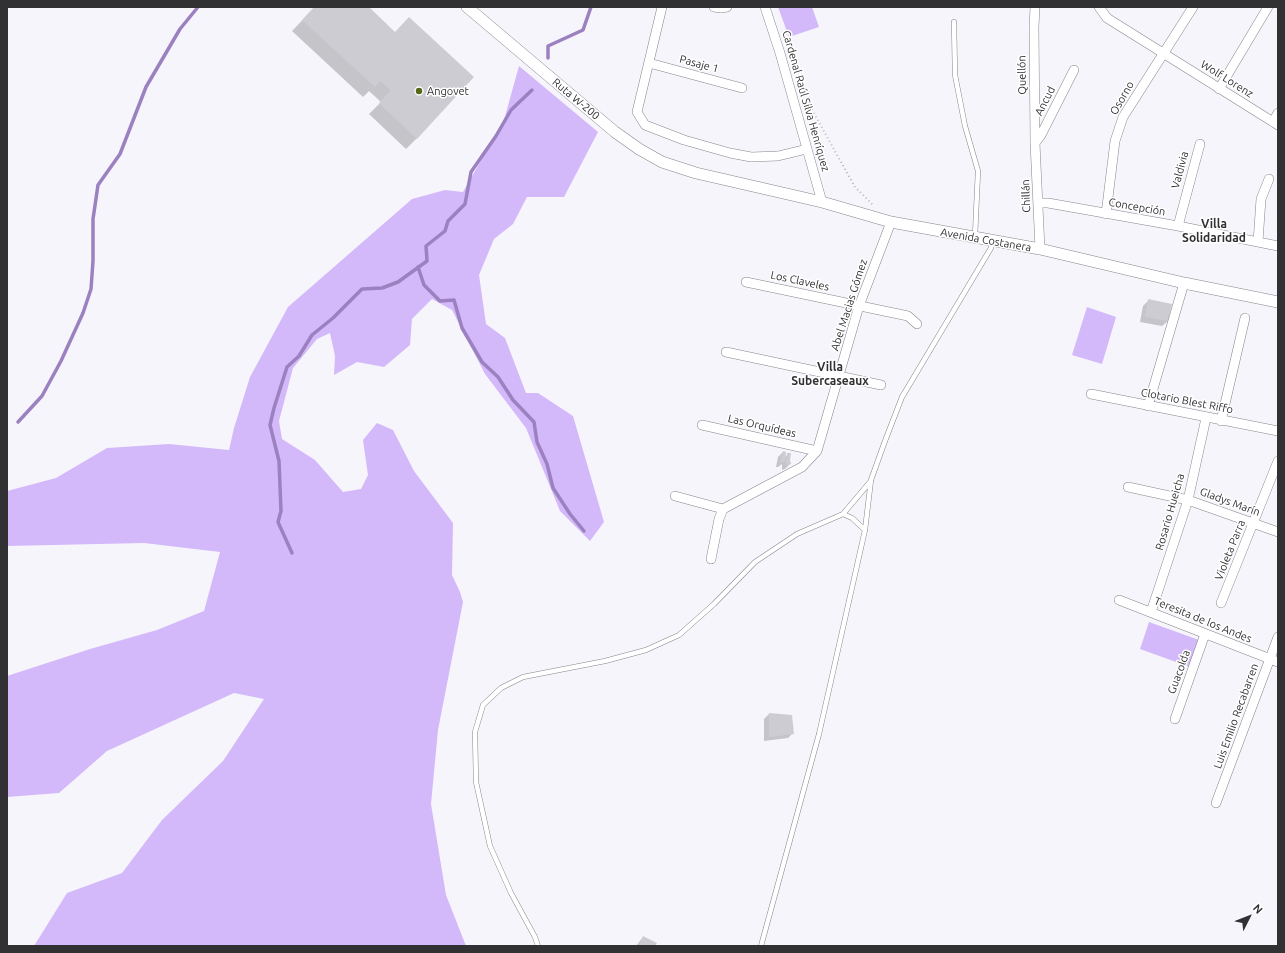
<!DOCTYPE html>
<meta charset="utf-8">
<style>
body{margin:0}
#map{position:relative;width:1285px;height:953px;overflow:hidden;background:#f7f5fc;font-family:Ubuntu,sans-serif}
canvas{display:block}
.frame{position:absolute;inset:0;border:8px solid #313033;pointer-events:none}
.north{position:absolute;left:1229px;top:897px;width:40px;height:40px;-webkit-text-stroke:3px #fff;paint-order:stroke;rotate:48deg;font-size:11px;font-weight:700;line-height:16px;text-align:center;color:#313033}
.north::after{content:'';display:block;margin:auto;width:14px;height:18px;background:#313033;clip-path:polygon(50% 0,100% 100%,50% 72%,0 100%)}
</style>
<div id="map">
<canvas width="1285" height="953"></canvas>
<div class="frame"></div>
<div class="north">N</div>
</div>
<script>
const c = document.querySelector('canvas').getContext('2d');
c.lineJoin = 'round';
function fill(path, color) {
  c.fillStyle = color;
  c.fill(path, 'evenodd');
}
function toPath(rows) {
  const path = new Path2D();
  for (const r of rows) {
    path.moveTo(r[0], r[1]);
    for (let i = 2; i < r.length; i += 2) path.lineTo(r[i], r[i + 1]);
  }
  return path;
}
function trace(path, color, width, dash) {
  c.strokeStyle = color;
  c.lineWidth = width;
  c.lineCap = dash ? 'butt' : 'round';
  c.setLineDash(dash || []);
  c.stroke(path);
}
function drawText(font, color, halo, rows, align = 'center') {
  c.font = font + ' Ubuntu,sans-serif';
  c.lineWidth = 3;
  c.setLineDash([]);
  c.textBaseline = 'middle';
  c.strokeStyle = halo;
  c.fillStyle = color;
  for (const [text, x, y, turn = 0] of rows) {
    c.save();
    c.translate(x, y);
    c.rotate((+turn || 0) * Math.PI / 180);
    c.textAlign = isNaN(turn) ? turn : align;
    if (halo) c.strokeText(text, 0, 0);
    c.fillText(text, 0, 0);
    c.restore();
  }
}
const green = toPath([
 [778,7,812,7,819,27,789,37],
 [519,66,598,132,564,197,527,197,513,224,494,239,479,275,486,324,505,338,526,393,538,393,573,416,604,522,590,541,560,511,526,428,485,374,452,310,432,299,412,319,410,345,384,367,357,362,334,375,335,356,330,333,317,339,293,368,279,421,282,439,315,460,343,492,361,489,368,475,363,440,377,423,393,430,414,471,453,523,452,575,460,592,463,602,438,730,431,804,446,895,466,946,34,946,67,893,122,873,162,820,223,761,264,699,234,693,107,751,59,793,7,797,7,676,90,649,157,630,204,611,220,552,144,543,7,546,7,491,56,478,107,448,169,444,229,450,234,428,250,377,288,307,412,199,445,190,463,192,504,120],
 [1087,307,1116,317,1102,364,1072,355],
 [1149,622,1199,640,1190,667,1140,649]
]);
const shadow = toPath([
 [315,7,368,7,395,33,417,138,406,149,369,114,381,102,369,91,363,97,292,31],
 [1148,301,1168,321,1162,326,1140,322,1143,306],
 [783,452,785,457,788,454,790,464,785,469,782,470,782,464,778,467,776,467,778,457],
 [769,714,793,733,788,738,764,741,764,719],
 [643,937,654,946,636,946]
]);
const stream = toPath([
 [548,58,548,46,583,30,591,7],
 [418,267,424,285,440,301,454,300,462,328,482,362,498,377,513,400,534,422,537,442,547,464,553,488,570,514,584,531],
 [18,422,42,396,61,361,83,313,91,289,93,261,93,219,98,185,120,154,146,87,180,29,198,7],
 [292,553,278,522,281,511,279,461,270,425,274,408,287,367,299,356,312,335,333,318,362,289,382,288,398,282,427,261,426,246,445,231,448,221,465,204,471,172,496,136,511,110,532,90]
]);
const building = toPath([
 [314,7,369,7,395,32,409,17,474,77,417,139,379,103,391,90,380,81,375,87,302,20],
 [1148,299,1172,304,1168,321,1145,317],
 [783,451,786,452,785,462,780,462],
 [787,453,791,453,790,460,787,459,790,460,791,464,787,465,786,463],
 [769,713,792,715,794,734,769,737],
 [643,936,657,943,655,946,638,946]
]);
const path = toPath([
 [802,92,855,187,874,206]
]);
const service = toPath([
 [954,22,955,75,965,126,978,171,975,236],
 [843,514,852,518,865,530],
 [538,946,535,937,511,893,490,846,476,782,475,732,483,705,501,688,523,677,605,661,646,650,679,635,714,604,755,562,797,534,843,514,870,482],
 [761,946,819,734,865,530,871,480,885,441,902,397,991,248,993,241]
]);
const minor = toPath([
 [662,7,637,112,645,125,684,140,730,153,751,157,778,156,807,149],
 [714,7,721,8,727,7],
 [765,7,780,53,822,202],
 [1035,7,1034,27,1035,143,1040,249],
 [1099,7,1107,18,1278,125],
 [649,63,742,88],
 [1219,89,1268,7],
 [1273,122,1278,113],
 [1035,143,1041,135,1074,70],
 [1038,203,1048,203,1178,226,1278,246],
 [1106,214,1115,141,1123,117,1193,7],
 [1178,226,1200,144],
 [1258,242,1261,199,1269,179],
 [746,282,908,316,917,324],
 [726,352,881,385],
 [1091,394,1278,431],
 [1148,406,1184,283],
 [1221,421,1245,318],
 [702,425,817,451],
 [1128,487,1188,500,1278,532],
 [675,496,723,509],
 [711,559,719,519,723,509,802,467,817,451,859,306,891,222],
 [1119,600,1278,662],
 [1221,603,1278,461],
 [1151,612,1188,500,1206,418],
 [1175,719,1205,634],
 [1216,803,1278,637]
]);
const tertiary = toPath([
 [467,7,615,132,639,149,662,162,696,173,822,202,891,222,1040,249,1184,283,1278,302]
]);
const markers = [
 [419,91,4,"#546916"]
];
const streetNames = [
 ["Pasaje 1",699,64,15],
 ["Quellón",1022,75,-91],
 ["Wolf Lorenz",1227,79,32],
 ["Osorno",1122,98,-60],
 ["Ruta W-200",576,99,40],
 ["Cardenal Raúl Silva Henríquez",806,101,74],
 ["Ancud",1045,101,-63],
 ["Valdivia",1180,170,-75],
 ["Chillán",1026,196,-92],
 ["Concepción",1137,207,10],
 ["Avenida Costanera",986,240,10],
 ["Los Claveles",800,281,12],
 ["Abel Macias Gómez",849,305,-72],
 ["Clotario Blest Riffo",1187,401,11],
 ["Las Orquídeas",762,426,13],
 ["Gladys Marín",1230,502,20],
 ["Rosario Hueicha",1170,512,-74],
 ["Violeta Parra",1230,550,-68],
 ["Teresita de los Andes",1203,620,22],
 ["Guacolda",1179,672,-70],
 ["Luis Emilio Recabarren",1236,716,-70]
];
const poiNames = [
 ["Angovet",427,91]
];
const neighbourhoodNames = [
 ["Villa",1214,224],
 ["Solidaridad",1214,238],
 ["Villa",830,367],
 ["Subercaseaux",830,381]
];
fill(green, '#d3b9f9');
fill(shadow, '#0003');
trace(stream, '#9b81c0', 3.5);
fill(building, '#ceccd3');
trace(service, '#87848b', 5.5);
trace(minor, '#87848b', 10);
trace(tertiary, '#87848b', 12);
trace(path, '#b6b4ba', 2, [1, 3]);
trace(service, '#fff', 4.5);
trace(minor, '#fff', 9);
trace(tertiary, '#fff', 11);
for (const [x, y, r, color] of markers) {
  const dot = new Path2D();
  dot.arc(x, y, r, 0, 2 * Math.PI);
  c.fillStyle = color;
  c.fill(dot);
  trace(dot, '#fff', 1.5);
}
drawText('11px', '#313033', '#fff', streetNames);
drawText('11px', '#313033', '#fff', poiNames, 'left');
drawText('bold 12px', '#313033', '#fff', neighbourhoodNames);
</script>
